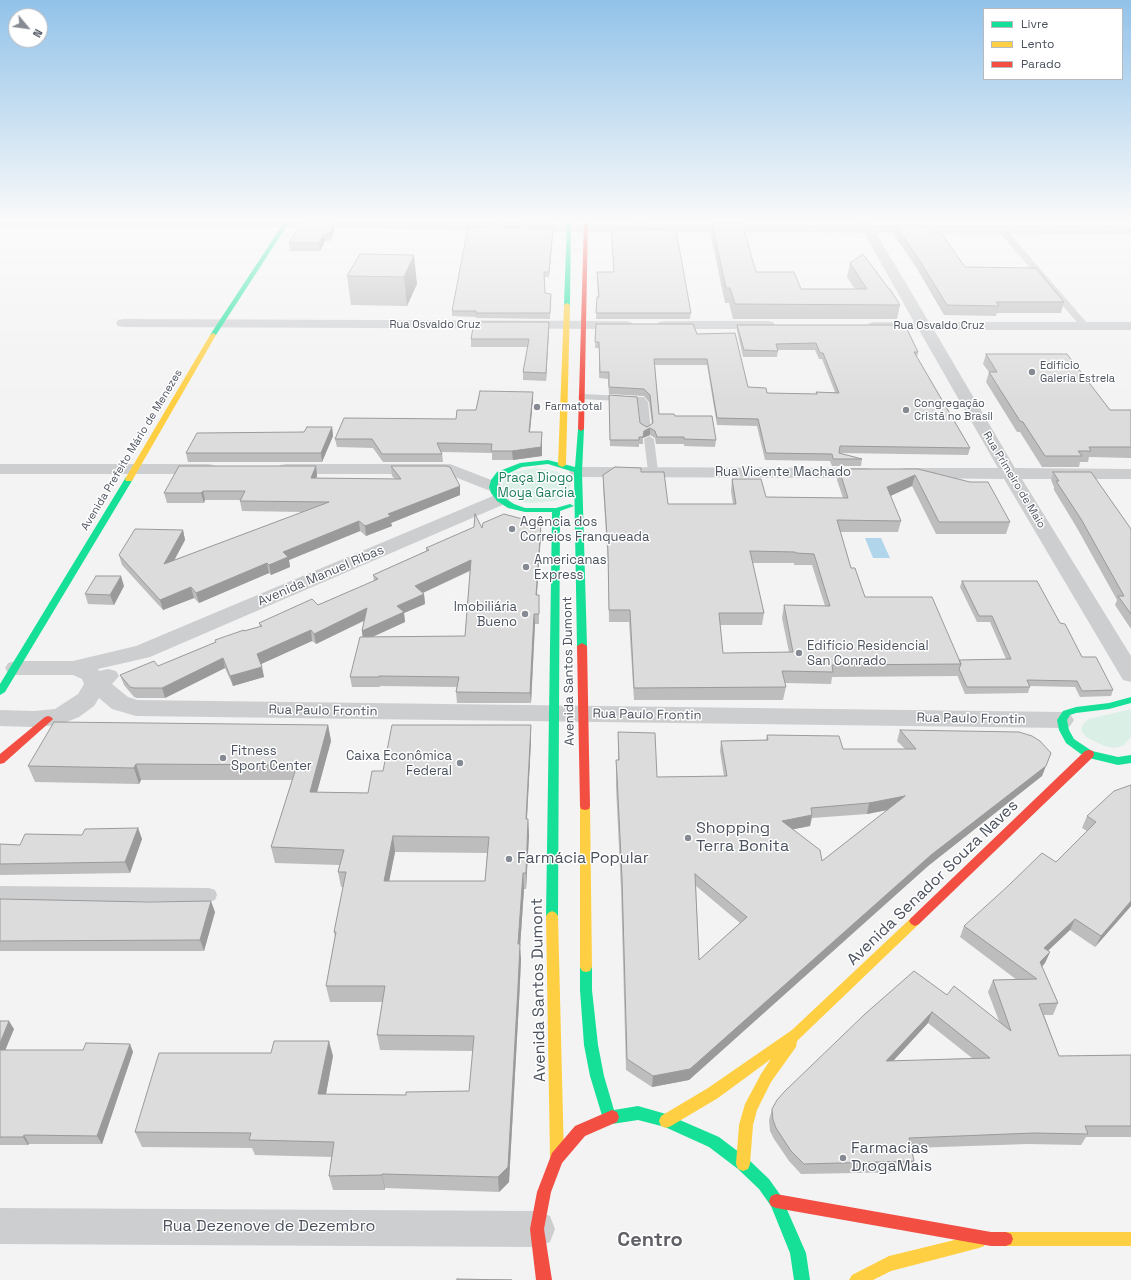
<!DOCTYPE html>
<meta charset="utf-8">
<style>
body{margin:0}
#map{position:relative;width:1131px;height:1280px;overflow:hidden;background:#f3f3f3;font-family:"Space Grotesk",sans-serif}
canvas{display:block}
.legend{position:absolute;left:983px;top:8px;width:140px;height:72px;box-sizing:border-box;background:#fff;border:1px solid #b7babf;margin:0;padding:5px 7px;list-style:none;font-size:12px;color:#4b525e}
.legend li{display:flex;align-items:center;gap:8px;height:20px}
.legend b{width:20px;border:1px solid #b7babf}
.north{position:absolute;left:8px;top:8px;width:40px;height:40px;box-sizing:border-box;background:#fff;border:1px solid #b7babf;border-radius:50%;rotate:119deg;font-size:11px;font-weight:700;line-height:16px;text-align:center;color:#4b525e}
.north::after{content:'';display:block;margin:auto;width:14px;height:18px;background:#868a92;clip-path:polygon(50% 0,100% 100%,50% 72%,0 100%)}
</style>
<div id="map">
<canvas width="1131" height="1280"></canvas>
<ul class="legend">
<li><b style="height:5px;background:#16e098"></b>Livre</li>
<li><b style="height:5px;background:#ffcf43"></b>Lento</li>
<li><b style="height:5px;background:#f24e42"></b>Parado</li>
</ul>
<div class="north">N</div>
</div>
<script>
const c = document.querySelector('canvas').getContext('2d');
c.lineJoin = 'round';
function fill(path, color) {
  c.fillStyle = color;
  c.fill(path, 'evenodd');
}
function toPath(rows) {
  const path = new Path2D();
  for (const r of rows) {
    path.moveTo(r[0], r[1]);
    for (let i = 2; i < r.length; i += 2) path.lineTo(r[i], r[i + 1]);
  }
  return path;
}
function trace(path, color, width, dash) {
  c.strokeStyle = color;
  c.lineWidth = width;
  c.lineCap = dash ? 'butt' : 'round';
  c.setLineDash(dash || []);
  c.stroke(path);
}
function drawText(font, color, halo, rows, align = 'center') {
  c.font = font + ' "Space Grotesk",sans-serif';
  c.lineWidth = 3;
  c.setLineDash([]);
  c.textBaseline = 'middle';
  c.strokeStyle = halo;
  c.fillStyle = color;
  for (const [text, x, y, turn = 0] of rows) {
    c.save();
    c.translate(x, y);
    c.rotate((+turn || 0) * Math.PI / 180);
    c.textAlign = isNaN(turn) ? turn : align;
    if (halo) c.strokeText(text, 0, 0);
    c.fillText(text, 0, 0);
    c.restore();
  }
}
const green = toPath([
 [535,468,556,471,564,475,569,480,571,486,568,491,563,497,554,501,532,503,521,502,512,498,505,493,502,488,503,482,507,476,515,472],
 [1131,709,1131,737,1123,746,1115,748,1104,746,1086,737,1081,730,1083,724,1089,719]
]);
const water = toPath([
 [865,538,881,538,890,558,873,558]
]);
const lane = toPath([
 [998,227,1004,227,1088,324,1089,326,1088,328,1082,328,998,231,998,227],
 [583,394,644,397,648,402,651,430,646,433,641,430,638,402,580,399,578,397,580,395,583,394],
 [649,436,654,439,658,471,653,474,648,471,644,439,649,436],
 [0,886,209,888,215,890,217,895,215,900,209,902,0,900,0,886]
]);
const street = toPath([
 [0,221,407,221,586,224,860,225,857,221,869,221,872,225,1131,226,1131,234,876,233,929,322,1131,322,1131,330,934,330,1015,468,1131,469,1131,479,1022,479,1131,656,1131,682,1123,680,1120,675,1004,479,906,478,900,477,897,473,900,469,906,468,998,468,919,330,874,330,869,329,867,326,869,323,874,322,914,322,864,233,586,232,287,227,0,227,0,221],
 [123,319,626,321,631,322,633,325,631,328,626,329,123,327,118,326,116,323,118,320,123,319],
 [664,321,768,321,773,322,775,325,773,328,768,329,664,329,659,328,657,325,659,322,664,321],
 [0,464,208,464,214,465,217,469,214,473,208,474,0,474,0,464],
 [286,464,450,464,499,483,502,487,499,491,493,492,447,474,286,474,280,473,277,469,280,465,286,464],
 [578,467,867,468,873,469,876,473,873,477,867,478,578,477,572,476,569,472,572,468,578,467],
 [500,493,507,495,509,499,507,503,150,657,98,669,99,671,108,669,116,671,119,676,112,684,128,697,137,700,1062,712,1070,714,1074,720,1070,726,1062,728,136,716,112,709,99,698,94,706,79,717,59,725,34,727,0,726,0,710,34,711,55,709,78,694,84,684,82,679,73,675,16,675,8,673,5,668,8,663,16,661,73,661,136,646,500,493],
 [0,1208,537,1211,550,1216,555,1229,550,1242,537,1247,0,1244,0,1208]
]);
const fast = toPath([
 [285,221,290,221,216,335,211,336,210,335,285,221],
 [567,221,571,221,570,305,567,307,564,305,567,221],
 [581,427,584,429,582,472,587,646,585,648,582,649,577,646,574,472,548,464,522,467,503,476,499,480,497,487,503,497,514,504,525,508,556,508,570,504,574,506,560,511,558,916,556,919,552,921,548,919,546,916,552,512,525,512,508,508,497,501,491,493,489,487,491,480,497,472,520,463,548,460,575,467,578,429,581,427],
 [126,477,132,477,133,479,5,692,0,695,0,684,126,477],
 [1131,697,1131,703,1109,709,1076,713,1070,715,1067,720,1069,730,1074,739,1092,751,1118,757,1131,755,1131,763,1118,765,1085,757,1066,743,1059,730,1057,720,1063,711,1076,707,1109,703,1131,697],
 [586,962,590,963,592,967,592,990,598,1045,604,1076,614,1110,638,1106,666,1114,719,1137,748,1159,769,1179,781,1196,806,1253,810,1280,794,1280,790,1253,771,1206,759,1189,738,1169,709,1147,665,1127,638,1120,612,1124,604,1122,590,1076,584,1045,580,990,580,967,582,963,586,962]
]);
const slow = toPath([
 [567,303,570,305,566,465,562,467,558,465,564,305,567,303],
 [213,333,216,335,133,479,132,481,126,481,125,479,210,335,213,333],
 [585,802,589,803,590,806,592,967,590,971,586,972,582,971,580,967,580,806,581,803,585,802],
 [552,911,556,913,558,916,564,1158,562,1163,557,1165,552,1163,550,1158,546,916,548,913,552,911],
 [915,916,919,918,921,921,919,924,797,1041,796,1047,771,1082,757,1110,753,1125,750,1164,748,1169,743,1171,738,1169,736,1164,739,1125,745,1104,761,1074,771,1059,718,1098,671,1126,666,1128,661,1126,659,1121,661,1116,708,1088,792,1030,911,918,915,916],
 [1006,1232,1131,1232,1131,1246,1006,1246,1001,1244,999,1239,1001,1234,1006,1232],
 [979,1234,984,1236,986,1241,984,1246,979,1248,891,1271,873,1280,849,1280,852,1275,889,1256,979,1234]
]);
const jam = toPath([
 [584,221,588,221,584,429,581,431,578,429,584,221],
 [582,643,587,646,590,806,589,809,585,810,581,809,580,806,577,646,582,643],
 [48,716,51,717,53,719,51,721,4,763,0,764,0,754,45,717,48,716],
 [1089,750,1093,751,1094,754,1093,757,919,924,915,926,911,924,909,921,911,918,1085,751,1089,750],
 [612,1110,617,1112,619,1117,617,1122,585,1136,562,1163,551,1192,544,1229,552,1280,536,1280,530,1229,537,1192,552,1153,575,1126,612,1110],
 [776,1194,991,1232,1006,1232,1011,1234,1013,1239,1011,1244,1006,1246,991,1246,776,1208,771,1206,769,1201,771,1196,776,1194]
]);
const wall = toPath([
 [608,221,647,221,647,223],
 [334,222,335,229,330,241,325,241,320,251,290,251,289,243],
 [712,223,756,272,801,289,855,289,847,277,850,263,900,305,897,319,733,319,729,303,725,303,711,236],
 [895,225,933,233,965,267,1064,302,1061,313,997,313,996,316,944,315,916,267,894,235],
 [611,228,691,313,690,319,596,319,597,297,598,297,597,272,614,272],
 [553,233,549,277,545,277,545,293,551,299,550,319,476,318,476,317,452,316,452,311],
 [360,254,417,284,407,306,351,305,347,276],
 [549,322,546,381,523,380,523,372,528,347,471,347,471,339],
 [596,324,697,334,748,387,767,393,816,394,816,392,835,392,822,359,819,359,815,350,778,350,777,357,743,357,737,331,737,325,918,352,917,357,970,448,968,455,839,453,862,459,861,466,832,466,830,461,765,460,757,426,717,425,707,365,655,365,659,414,675,416,716,440,715,447,684,446,684,444,656,444,655,438,650,435,643,438,643,444,639,444,639,447,610,446,609,395,640,423,647,427,652,424,649,402,644,396,609,394,608,379,599,378,599,348,595,348],
 [986,354,1110,410,1131,410,1131,458,1089,457,1088,462,1080,462,1079,467,1042,467,1020,432,1017,432,986,382,989,372,983,364],
 [533,392,533,400,530,432,542,440,542,456,513,460,492,460,492,453,442,452,443,462,383,462,373,448,337,447,335,439,456,419,476,410],
 [332,427,333,436,322,462,188,462,186,453],
 [316,466,317,476,316,478,395,479,392,476,391,466,460,495,391,523,392,526,366,536,360,531,289,560,290,567,271,575,269,573,199,603,194,598,163,610,122,565,119,555,183,530,185,540,174,560,303,512,242,511,240,501,240,500,205,500,204,503,167,503,164,493],
 [839,469,918,469,1010,522,1006,534,936,534,912,486,890,496,901,521,898,532,840,532,851,568,865,597,959,660,1006,659,990,622,977,622,960,587,962,581,1060,623,1082,657,1113,690,1111,696,1080,697,1075,687,1030,686,1028,693,965,694,957,675,957,676,832,677,831,684,785,683,786,687,783,700,634,700,629,622,609,622,608,564,603,486,603,475,641,472,668,504,733,504,731,491,732,479,766,497,843,498,837,480],
 [752,563,794,563,794,565,812,565,825,606,784,605,782,618,789,652,723,653,720,625,762,625,764,613],
 [1053,472,1131,529,1131,629,1115,605,1117,600,1077,528,1054,490,1054,487,1051,480],
 [541,524,541,534,537,595,539,595,539,624,535,624,531,703,457,703,456,692,457,687,380,686,380,687,352,687,350,677,363,637,362,631,364,621,316,644,312,641,261,664,264,677,233,686,225,668,165,698,137,698,134,697,124,685,120,675,158,666,244,631,260,627,259,623,318,605,374,581,373,575,426,551,426,548,482,528],
 [470,571,465,636,373,637,405,622,404,613,425,604,424,594,423,593],
 [124,586,114,605,88,604,85,594],
 [328,725,331,741,317,792,368,793,383,771,531,725,531,741,527,819,528,819,529,835,526,889,524,889,520,947,521,960,519,1002,509,1182,499,1192,385,1188,385,1190,333,1190,329,1176,332,1157,255,1155,252,1148,142,1147,135,1132,333,1056,326,1094,406,1095,469,1091,473,1051,380,1050,377,1035,383,1002,330,1002,326,986,335,937,334,932,343,887,341,887,338,872,339,865,275,863,271,847,292,780,141,780,139,784,35,782,28,766],
 [395,852,487,853,485,881,389,881],
 [900,730,1047,763,1042,776,928,866,689,1080,652,1087,626,1070,621,889,616,787,616,760,618,760,618,732,657,777,724,776,720,751,721,741,766,740,767,735,843,749,905,749,897,741],
 [888,810,822,861,793,829,810,826,812,818,867,814],
 [696,886,740,923,699,960],
 [1131,785,1131,906,1095,947,1070,930,1048,951,1050,952,1045,963,1042,967,1058,1003,1053,1015,1044,1015,1059,1056,1131,1055,1131,1137,1086,1137,1081,1145,1028,1144,911,1148,914,1161,909,1172,801,1174,789,1161,774,1139,770,1131,769,1120,772,1109,947,995,999,1021,988,992,993,980,1017,980,960,937,964,926,1056,862,1087,831,1082,828,1087,816],
 [928,1023,972,1058,893,1061],
 [138,828,142,839,130,873,0,875,0,844,20,845,82,835],
 [0,899,150,902,215,912,204,951,0,951],
 [0,1021,14,1029,5,1050,83,1050,130,1044,133,1052,102,1144,29,1144,28,1145,0,1145]
]);
const shadedWall = toPath([
 [334,222,335,229,330,241,329,234],
 [553,228,553,233,549,277,549,272],
 [324,234,325,241,320,251,319,243],
 [414,255,417,284,407,306,404,277],
 [549,322,549,330,546,381,546,373],
 [533,392,533,400,529,440,529,432],
 [332,427,333,436,322,462,321,453],
 [650,428,650,435,643,438,644,431],
 [542,432,542,456,513,460,512,451],
 [316,466,317,476,312,488,311,478],
 [915,475,912,486,884,499,887,487],
 [460,486,460,495,391,523,392,526,366,536,365,526,388,514],
 [203,491,205,500,204,503,201,493],
 [359,521,360,531,289,560,290,567,271,575,269,565,283,552],
 [541,524,541,534,536,605,536,595],
 [183,530,185,540,167,574,164,564],
 [471,560,471,570,416,596,415,586],
 [267,563,269,573,199,603,196,593],
 [121,576,124,586,114,605,110,595],
 [191,587,194,598,163,610,160,600],
 [424,594,425,604,404,613,405,622,363,641,362,631,397,606],
 [367,608,369,618,316,644,314,634],
 [534,614,535,624,531,703,530,693],
 [311,630,312,641,259,665,257,654],
 [223,658,225,668,165,698,162,688],
 [262,667,264,677,233,686,230,676],
 [328,725,331,741,313,807,310,792],
 [531,725,531,741,526,835,526,819],
 [1051,753,1042,776,928,866,689,1080,652,1087,653,1076,931,855],
 [136,764,141,780,139,784,134,768],
 [905,796,902,807,867,814,869,803],
 [812,815,810,826,780,832,782,821],
 [528,819,529,835,526,889,526,873],
 [138,828,142,839,130,873,125,862],
 [393,836,395,852,386,897,384,881],
 [523,873,524,889,520,947,521,960,519,1002,509,1182,499,1192,498,1177,518,944],
 [211,901,215,912,204,951,200,940],
 [1131,901,1131,906,1095,947,1101,936],
 [1075,919,1070,930,1039,959,1044,948],
 [1050,952,1045,963,1035,974,1040,962],
 [932,1012,928,1023,883,1072,886,1061],
 [9,1021,14,1029,2,1058,0,1055,0,1043],
 [329,1041,333,1056,323,1110,318,1094],
 [130,1044,133,1052,102,1144,97,1136],
 [24,1135,29,1144,28,1145,23,1137],
 [382,1174,385,1188,385,1190,382,1175]
]);
const building = toPath([
 [302,221,303,221,334,222,329,234,324,234,319,243,289,243,302,221],
 [712,223,742,223,756,272,794,272,801,289,867,289,850,263,863,254,889,289,890,289,900,305,735,304,730,288,726,288,712,223],
 [895,225,927,226,933,233,941,233,965,267,1036,268,1064,302,996,302,999,306,947,305,918,258,895,225],
 [468,227,553,228,549,272,544,272,545,293,551,294,550,313,476,313,476,311,452,311,468,227],
 [611,228,676,230,691,313,596,313,597,297,599,297,597,272,614,272,611,228],
 [360,254,414,255,404,277,347,276,360,254],
 [474,322,549,322,546,373,523,372,529,339,471,339,474,322],
 [596,324,693,324,697,334,735,333,748,387,766,388,767,393,817,394,816,392,839,393,823,353,820,353,816,343,776,344,778,351,744,350,737,325,905,325,918,352,914,352,970,448,840,446,839,453,862,459,833,459,832,454,766,453,758,419,717,418,707,359,654,359,659,414,674,414,675,416,712,416,716,440,684,439,684,437,657,437,655,431,650,428,644,431,643,437,639,437,639,440,610,440,609,395,637,397,640,423,647,427,653,423,650,395,644,389,609,387,609,372,600,372,599,342,595,342,596,324],
 [986,354,1067,354,1110,410,1131,410,1131,447,1089,447,1091,451,1078,451,1082,456,1045,456,1023,422,1020,421,989,372,997,372,986,354],
 [480,391,533,392,529,432,542,432,541,447,512,451,491,451,492,444,437,443,442,454,382,454,372,439,335,439,344,418,456,419,457,410,476,410,480,391],
 [307,427,332,427,321,453,186,453,197,433,304,432,307,427],
 [179,466,316,466,311,478,401,479,391,466,446,466,450,467,460,486,388,514,391,516,365,526,359,521,283,552,288,557,269,565,267,563,196,593,191,587,160,600,119,555,135,529,183,530,164,564,329,502,240,501,245,491,203,491,201,493,164,493,179,466],
 [615,467,641,468,641,472,664,472,668,504,736,504,732,479,761,479,766,497,848,498,839,469,918,469,970,482,988,482,1010,522,939,522,915,475,887,487,901,521,837,520,851,568,855,568,865,597,932,597,961,664,832,665,833,672,782,671,786,687,634,688,630,610,609,610,608,552,603,475,615,467],
 [750,551,795,552,796,553,814,554,830,606,784,605,793,652,723,653,719,613,764,613,750,551],
 [1053,472,1091,472,1131,529,1131,614,1118,596,1124,596,1081,519,1056,481,1059,481,1053,472],
 [475,514,482,528,483,523,504,514,541,524,536,595,539,595,539,614,534,614,530,693,456,692,459,677,379,676,379,677,350,677,360,637,465,636,471,560,415,586,424,594,397,606,404,612,362,631,367,608,314,634,311,630,257,654,262,667,230,676,223,658,162,688,134,688,130,687,120,675,154,661,158,666,216,642,215,640,244,630,244,631,262,626,259,623,312,599,318,605,378,579,373,575,429,550,426,548,474,527,475,514],
 [96,576,121,576,110,595,85,594,96,576],
 [962,581,1037,581,1060,623,1065,624,1082,657,1096,657,1113,690,1082,691,1077,681,1027,680,1030,687,967,687,959,669,961,664,959,660,1011,659,992,616,979,616,962,581],
 [54,722,328,725,310,792,368,793,372,771,383,771,392,725,531,725,526,819,528,819,526,873,523,873,518,944,520,944,518,987,508,1167,498,1177,382,1174,382,1175,329,1176,334,1142,249,1140,251,1133,135,1132,159,1053,271,1053,274,1041,329,1041,318,1094,406,1095,406,1092,469,1091,474,1036,377,1035,385,986,326,986,336,932,334,932,346,872,338,872,344,850,271,847,297,765,136,764,134,768,28,766,54,722],
 [393,836,489,837,485,881,384,881,393,836],
 [900,730,1019,732,1032,736,1040,741,1051,753,1046,766,931,855,690,1069,653,1076,627,1059,622,878,617,776,616,760,619,760,618,732,655,733,657,777,727,776,721,741,768,740,767,735,839,736,843,749,916,749,900,730],
 [905,796,822,861,820,850,782,821,812,815,811,808,869,803,905,796],
 [695,874,747,917,699,960,695,874],
 [1131,785,1131,901,1101,936,1075,919,1044,948,1050,952,1040,962,1058,1003,1039,1004,1059,1056,1131,1055,1131,1126,1085,1126,1088,1134,1034,1133,909,1138,914,1161,804,1164,791,1151,776,1128,773,1120,772,1109,777,1100,785,1091,865,1014,914,971,947,995,954,986,1011,1031,993,980,1037,979,964,926,1008,886,1042,853,1056,862,1096,822,1087,816,1114,791,1131,785],
 [932,1012,990,1058,886,1061,932,1012],
 [138,828,125,862,0,864,0,844,20,845,25,834,82,835,85,829,138,828],
 [0,899,150,902,211,901,200,940,0,941,0,899],
 [0,1021,9,1021,0,1043,0,1021],
 [86,1043,130,1044,97,1136,24,1135,23,1137,0,1137,0,1050,83,1050,86,1043],
 [457,1279,512,1280,457,1280,457,1279]
]);
const markers = [
 [1032,372,4,"#868a92"],
 [537,407,4,"#868a92"],
 [906,410,4,"#868a92"],
 [512,529,4,"#868a92"],
 [526,567,4,"#868a92"],
 [525,614,4,"#868a92"],
 [799,653,4,"#868a92"],
 [223,758,4,"#868a92"],
 [460,763,4,"#868a92"],
 [688,838,4,"#868a92"],
 [509,859,4,"#868a92"],
 [843,1158,4,"#868a92"]
];
const farStreetnames = [
 ["Rua Osvaldo Cruz",435,325],
 ["Rua Osvaldo Cruz",939,326],
 ["Avenida Prefeito Mário de Menezes",132,450,-59],
 ["Rua Primeiro de Maio",1014,480,59]
];
const farPoinames = [
 ["Edifício",1040,366],
 ["Galeria Estrela",1040,379],
 ["Congregação",914,404],
 ["Cristã no Brasil",914,417],
 ["Farmatotal",545,407]
];
const streetNames = [
 ["Rua Vicente Machado",783,472],
 ["Avenida Manuel Ribas",321,576,-23],
 ["Avenida Santos Dumont",569,671,-91],
 ["Rua Paulo Frontin",323,711,1],
 ["Rua Paulo Frontin",647,715,1],
 ["Rua Paulo Frontin",971,719,1]
];
const parkNames = [
 ["Praça Diogo",536,478],
 ["Moya Garcia",536,493]
];
const poiNames = [
 ["Agência dos",520,522],
 ["Correios Franqueada",520,537],
 ["Americanas",534,560],
 ["Express",534,575],
 ["Imobiliária",517,607,"right"],
 ["Bueno",517,622,"right"],
 ["Edifício Residencial",807,646],
 ["San Conrado",807,661],
 ["Fitness",231,751],
 ["Sport Center",231,766],
 ["Caixa Econômica",452,756,"right"],
 ["Federal",452,771,"right"]
];
const nearPoinames = [
 ["Shopping",696,829],
 ["Terra Bonita",696,847],
 ["Farmácia Popular",517,859],
 ["Farmacias",851,1149],
 ["DrogaMais",851,1167]
];
const nearStreetnames = [
 ["Avenida Senador Souza Naves",933,883,-44],
 ["Avenida Santos Dumont",539,990,-91],
 ["Rua Dezenove de Dezembro",269,1227]
];
const nearDistrictnames = [
 ["Centro",650,1241]
];
fill(green, '#daf0e6');
fill(water, '#b1d6eb');
fill(lane, '#cdced0');
fill(street, '#cdced0');
fill(fast, '#16e098');
fill(slow, '#ffcf43');
fill(jam, '#f24e42');
fill(wall, '#bdbdbe');
fill(shadedWall, '#9a9a9b');
fill(building, '#dcdcdd');
trace(building, '#9a9a9b', 1);
const sky = c.createLinearGradient(0, 0, 0, 401);
sky.addColorStop(0, '#92c2e9');
sky.addColorStop(0.55, '#fafafa');
sky.addColorStop(1, '#fafafa00');
c.fillStyle = sky;
c.fillRect(0, 0, 1131, 401);
for (const [x, y, r, color] of markers) {
  const dot = new Path2D();
  dot.arc(x, y, r, 0, 2 * Math.PI);
  c.fillStyle = color;
  c.fill(dot);
  trace(dot, '#fff', 1.5);
}
drawText('11px', '#4b525e', '#fff', farStreetnames);
drawText('11px', '#4b525e', '#fff', farPoinames, 'left');
drawText('13px', '#4b525e', '#fff', streetNames);
drawText('13px', '#1e7d5c', '#fff', parkNames);
drawText('13px', '#4b525e', '#fff', poiNames, 'left');
drawText('16px', '#4b525e', '#fff', nearPoinames, 'left');
drawText('16px', '#4b525e', '#fff', nearStreetnames);
drawText('bold 20px', '#5f6166', '#fff', nearDistrictnames);
</script>
